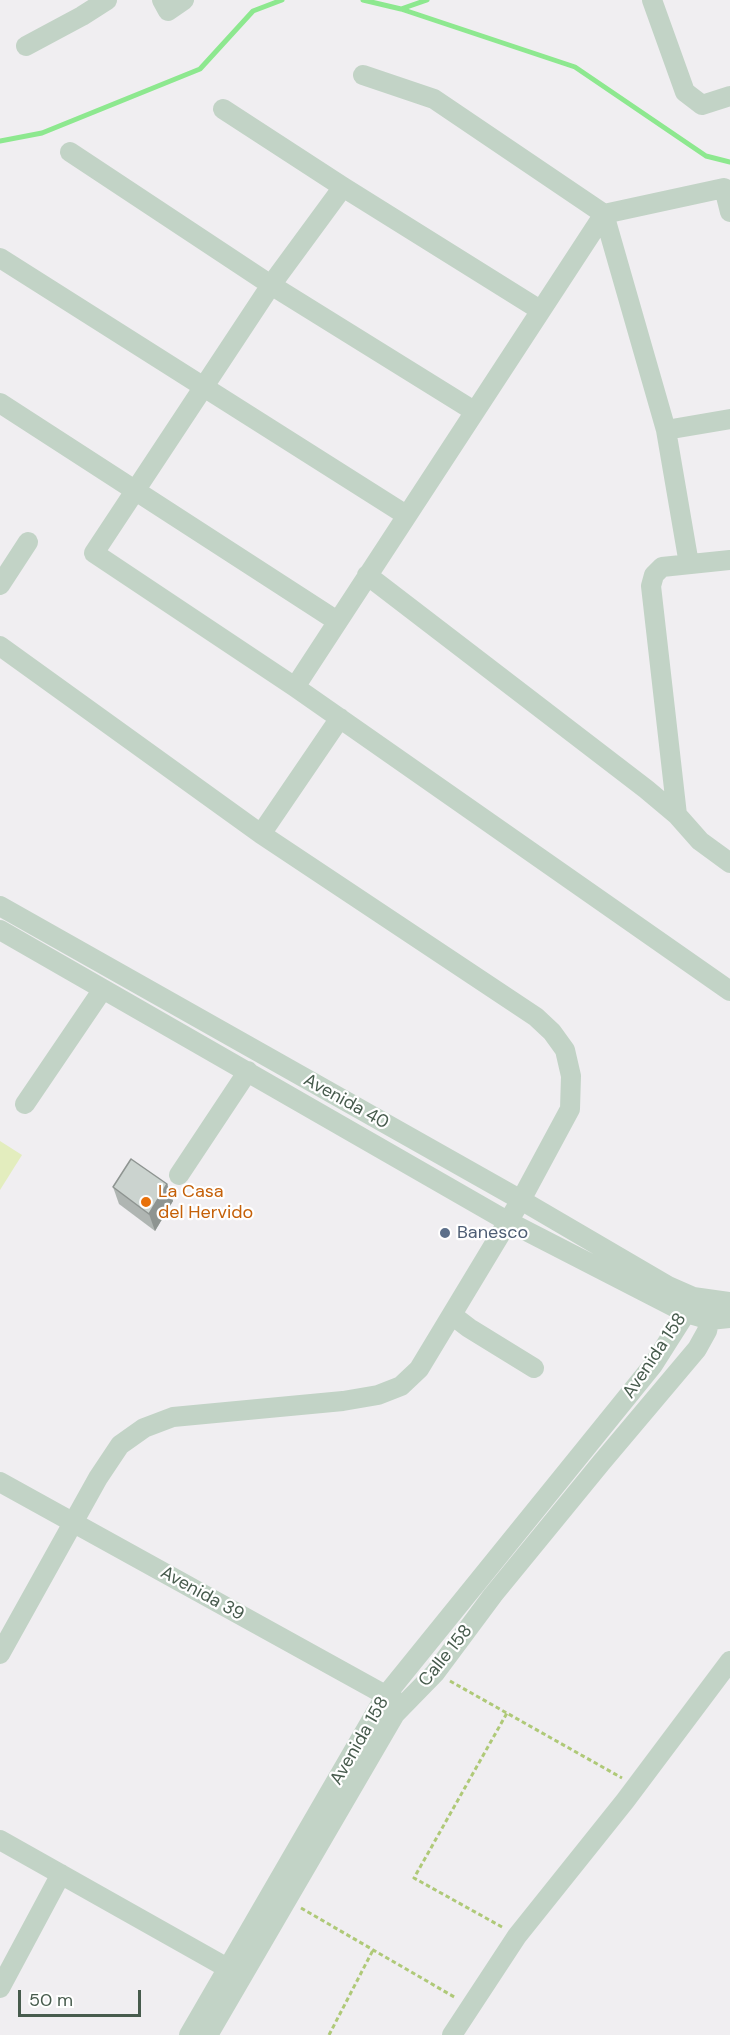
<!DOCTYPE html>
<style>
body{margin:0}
#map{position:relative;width:730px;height:2035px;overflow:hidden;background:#f0eef1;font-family:"DM Sans",sans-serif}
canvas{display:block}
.scale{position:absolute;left:18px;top:1990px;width:123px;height:27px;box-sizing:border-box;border:3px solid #475b4d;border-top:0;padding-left:8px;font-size:18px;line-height:21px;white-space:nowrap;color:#475b4d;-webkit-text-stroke:4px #fff;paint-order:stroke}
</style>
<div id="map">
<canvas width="730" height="2035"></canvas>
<div class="scale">50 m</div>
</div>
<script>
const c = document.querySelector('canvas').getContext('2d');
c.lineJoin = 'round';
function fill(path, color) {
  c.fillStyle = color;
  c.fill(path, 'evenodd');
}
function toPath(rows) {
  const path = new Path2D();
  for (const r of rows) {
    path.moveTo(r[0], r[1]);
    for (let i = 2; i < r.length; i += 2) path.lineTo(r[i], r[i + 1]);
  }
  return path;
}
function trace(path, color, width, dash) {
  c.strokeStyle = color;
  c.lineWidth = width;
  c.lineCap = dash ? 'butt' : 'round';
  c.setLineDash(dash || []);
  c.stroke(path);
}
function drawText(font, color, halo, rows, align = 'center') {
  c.font = font + ' "DM Sans",sans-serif';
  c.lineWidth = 4.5;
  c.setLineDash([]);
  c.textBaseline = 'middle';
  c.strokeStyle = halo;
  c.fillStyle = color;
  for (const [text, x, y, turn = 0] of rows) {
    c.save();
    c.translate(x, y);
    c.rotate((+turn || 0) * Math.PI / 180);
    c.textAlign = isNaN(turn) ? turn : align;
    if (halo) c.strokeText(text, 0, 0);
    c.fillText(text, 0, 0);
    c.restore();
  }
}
const green = toPath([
 [0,1141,22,1155,0,1190]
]);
const stream = toPath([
 [363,0,401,9,575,67,706,156,730,162],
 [401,9,427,0],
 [0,141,42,133,200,69,253,11,282,0]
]);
const path = toPath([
 [450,1681,622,1778],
 [301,1908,456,1998],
 [502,1927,414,1878,507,1713],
 [329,2035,373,1950]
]);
const minor = toPath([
 [162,0,168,11,184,0],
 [652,0,685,92,702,105,730,96],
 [26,46,82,16,107,0],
 [363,75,434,99,604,214,724,188,730,212],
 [223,109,343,187,540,310],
 [70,152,271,285,474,411],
 [343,187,271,285,94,553,295,687,730,991],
 [0,258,406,515],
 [0,403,337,621],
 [666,430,730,419],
 [367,575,646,789,677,815,700,841,730,863],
 [0,585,28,542],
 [0,646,261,834,536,1017,552,1032,565,1050,571,1076,570,1109,521,1200,419,1369,401,1386,378,1395,343,1401,173,1417,144,1428,120,1445,98,1478,0,1654],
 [295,687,604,214,666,430,689,564],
 [677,815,651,586,654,575,662,567,730,560],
 [261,834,340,718],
 [0,906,521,1200,668,1286,693,1297,730,1302],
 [0,930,507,1221,686,1313,710,1320,730,1318],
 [25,1104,103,989],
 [179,1175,248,1071],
 [452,1315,469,1328,534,1368],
 [0,1482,396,1701],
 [0,1840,238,1974],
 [0,1988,61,1874],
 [189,2035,386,1695,653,1365,686,1313,693,1297],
 [208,2035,395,1714,435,1673,493,1595,601,1463,697,1349,707,1331,714,1300],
 [452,2035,517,1936,625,1801,730,1661]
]);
const wall = toPath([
 [167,1184,173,1201,155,1231,119,1204,113,1187]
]);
const shadedWall = toPath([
 [167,1184,173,1201,155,1231,149,1214]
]);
const building = toPath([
 [131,1159,167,1184,149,1214,113,1187,131,1159]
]);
const markers = [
 [146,1202,6,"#e8710a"],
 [445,1233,6,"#5c6f8a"]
];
const streetNames = [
 ["Avenida 40",346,1102,29],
 ["Avenida 158",655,1356,-56],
 ["Avenida 39",202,1594,29],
 ["Calle 158",446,1656,-51],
 ["Avenida 158",360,1741,-60]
];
const foodNames = [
 ["La Casa",158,1192],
 ["del Hervido",158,1213]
];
const serviceNames = [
 ["Banesco",457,1233]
];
fill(green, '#e3edbe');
trace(stream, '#8de88f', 5);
trace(path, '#afc978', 3, [4.5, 3]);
trace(minor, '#c2d3c6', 20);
fill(wall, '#afb5b2');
fill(shadedWall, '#8e9491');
fill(building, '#cbd3cf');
trace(building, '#8e9491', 1.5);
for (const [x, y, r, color] of markers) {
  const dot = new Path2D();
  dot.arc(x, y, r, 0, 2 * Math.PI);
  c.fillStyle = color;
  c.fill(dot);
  trace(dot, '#fff', 2);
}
drawText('18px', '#475b4d', '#fff', streetNames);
drawText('18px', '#c56008', '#fff', foodNames, 'left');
drawText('18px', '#4e5e75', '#fff', serviceNames, 'left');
</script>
